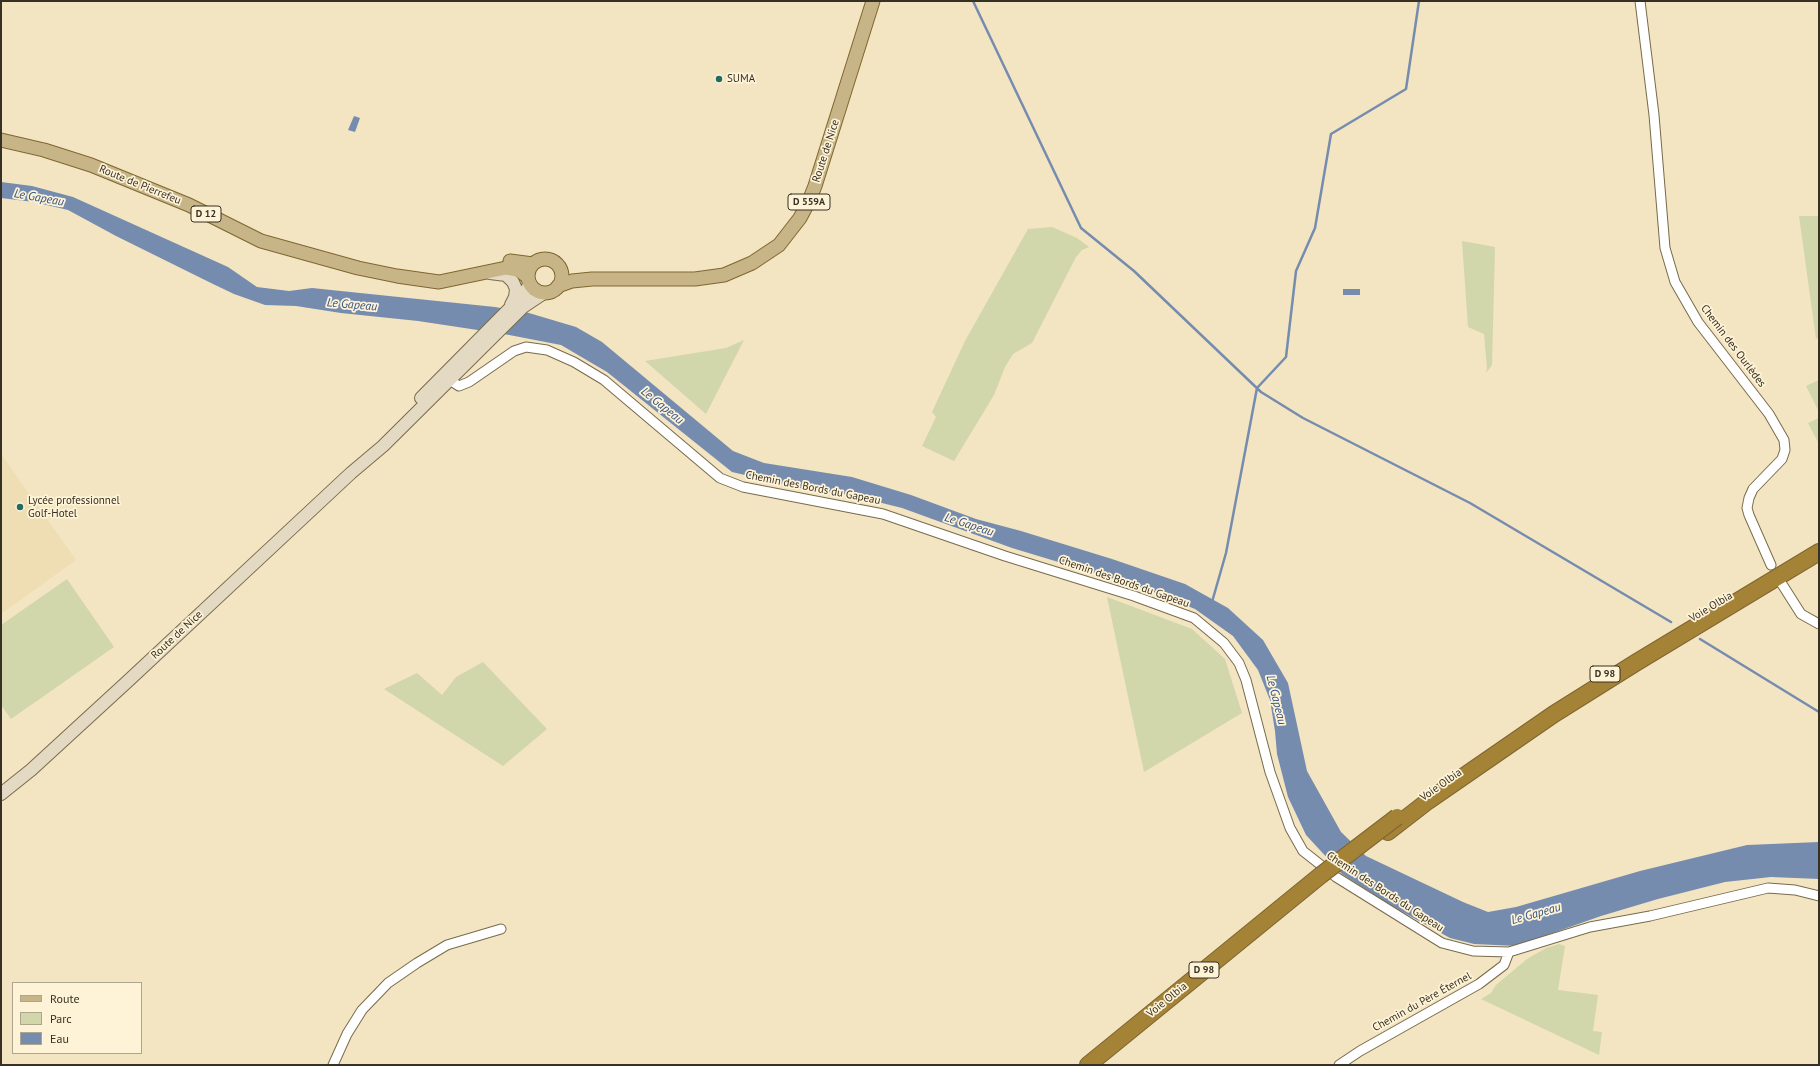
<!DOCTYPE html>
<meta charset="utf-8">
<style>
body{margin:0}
#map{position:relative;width:1820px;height:1066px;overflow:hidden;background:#f3e5c2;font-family:"PT Sans",sans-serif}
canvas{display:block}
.frame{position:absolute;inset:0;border:2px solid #363123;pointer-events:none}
.legend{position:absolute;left:12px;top:982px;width:130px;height:72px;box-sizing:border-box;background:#fef3d7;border:1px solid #aea58f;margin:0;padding:5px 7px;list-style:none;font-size:12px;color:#363123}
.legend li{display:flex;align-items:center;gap:8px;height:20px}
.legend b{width:20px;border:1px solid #aea58f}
</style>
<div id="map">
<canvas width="1820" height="1066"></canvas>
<div class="frame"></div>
<ul class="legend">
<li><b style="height:5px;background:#c8b587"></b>Route</li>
<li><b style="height:11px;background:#d1d6ab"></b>Parc</li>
<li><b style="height:11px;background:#768caf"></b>Eau</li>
</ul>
</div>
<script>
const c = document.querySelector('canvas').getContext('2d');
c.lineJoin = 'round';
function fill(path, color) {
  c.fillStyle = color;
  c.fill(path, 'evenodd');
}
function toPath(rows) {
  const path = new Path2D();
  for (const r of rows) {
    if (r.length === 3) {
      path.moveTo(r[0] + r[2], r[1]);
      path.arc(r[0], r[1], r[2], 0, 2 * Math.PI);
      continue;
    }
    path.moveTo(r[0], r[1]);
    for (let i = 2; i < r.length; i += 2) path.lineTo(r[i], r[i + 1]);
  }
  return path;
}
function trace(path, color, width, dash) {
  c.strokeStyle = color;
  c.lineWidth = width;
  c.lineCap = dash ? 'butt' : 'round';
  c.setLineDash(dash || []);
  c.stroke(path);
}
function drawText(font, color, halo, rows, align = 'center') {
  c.font = font + ' "PT Sans",sans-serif';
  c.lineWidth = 3.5;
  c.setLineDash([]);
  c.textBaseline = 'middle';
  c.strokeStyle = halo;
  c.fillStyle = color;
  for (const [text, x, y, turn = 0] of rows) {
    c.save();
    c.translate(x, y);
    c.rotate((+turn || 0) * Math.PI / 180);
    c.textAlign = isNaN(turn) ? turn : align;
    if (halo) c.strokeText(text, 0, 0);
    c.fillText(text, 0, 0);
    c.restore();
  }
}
const built = toPath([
 [1,454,76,560,1,614]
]);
const green = toPath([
 [1799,216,1819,216,1819,337,1816,339],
 [1052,227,1077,238,1089,247,1082,250,1076,257,1032,343,1013,354,1005,367,994,395,954,461,922,446,936,417,932,412,965,341,1028,229],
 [1462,241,1495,247,1492,365,1486,373,1487,368,1484,334,1468,327],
 [744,340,706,414,645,361,726,348],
 [1819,380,1819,412,1806,386],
 [1819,418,1819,444,1808,423],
 [67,579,114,647,11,719,1,705,1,625],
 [1107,597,1192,629,1225,659,1242,713,1144,772],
 [483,662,547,729,503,766,384,689,417,673,442,695,456,677],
 [1559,944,1565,946,1558,990,1598,995,1593,1031,1602,1032,1599,1055,1481,999,1491,993,1496,985,1527,959,1546,948]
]);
const water = toPath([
 [354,116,360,118,355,132,348,130],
 [1,182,32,186,73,197,228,267,257,287,289,291,312,288,495,307,529,313,576,327,602,342,733,451,764,463,852,477,911,495,976,519,1021,531,1112,559,1185,584,1228,608,1263,640,1288,683,1307,771,1341,832,1366,856,1463,902,1488,912,1516,907,1640,871,1747,845,1819,842,1819,879,1771,877,1725,882,1658,899,1601,916,1516,946,1474,944,1450,938,1390,905,1342,874,1306,835,1288,797,1277,754,1275,731,1270,700,1258,670,1233,636,1195,609,1141,587,1012,548,902,508,850,495,800,488,732,472,607,372,561,345,504,334,418,321,341,313,296,306,265,305,234,294,213,284,116,236,68,210,34,202,1,198],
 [1343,289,1360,289,1360,295,1343,295]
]);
const stream = toPath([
 [973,1,1081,228,1134,271,1261,392,1303,418,1470,503,1671,622],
 [1212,602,1226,553,1257,388,1286,357,1296,271,1315,228,1331,134,1406,89,1419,1],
 [1700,639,1819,712]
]);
const street = toPath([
 [1640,1,1654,115,1665,248,1675,282,1698,322,1769,414,1784,440,1785,450,1782,459,1753,489,1749,498,1747,508,1749,515,1771,565],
 [445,377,459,386,469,382,514,351,526,347,547,350,574,362,604,380,720,478,743,487,883,514,1005,556,1134,596,1194,618,1224,643,1239,663,1246,680,1270,772,1290,828,1303,851,1336,877,1442,943,1473,951,1509,952,1590,927,1650,916,1768,888,1795,890,1819,896],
 [1780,581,1801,614,1819,624],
 [333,1065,347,1034,362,1010,388,983,417,963,447,945,501,929],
 [1339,1065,1360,1051,1479,984,1504,965,1509,952]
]);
const secondary = toPath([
 [490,273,506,275,513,282,516,289,515,297,511,305],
 [421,398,524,294,530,283],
 [1,794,31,770,128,681,351,473,383,446,523,307,544,293]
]);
const primary = toPath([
 [1,140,44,150,91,165,189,205,261,241,358,268,397,276,439,282,506,268,518,270,528,277],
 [545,276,17],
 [510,261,533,264],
 [558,286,572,281,592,279,695,279,724,275,752,263,779,245,800,218,809,201,815,186,873,1]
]);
const highway = toPath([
 [1388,832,1428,801,1554,714,1637,662,1819,552],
 [1088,1065,1321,875]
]);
const highwayBridge = toPath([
 [1321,875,1397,817]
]);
const markers = [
 [719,79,4,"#226b63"],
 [20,507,4,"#226b63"]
];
const shields = [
 [809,202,42],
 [206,214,30],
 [1605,674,30],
 [1204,970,30]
];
const shieldNames = [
 ["D 559A",809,202],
 ["D 12",206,214],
 ["D 98",1605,674],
 ["D 98",1204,970]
];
const poiNames = [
 ["SUMA",727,79],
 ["Lycée professionnel",28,501],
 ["Golf-Hotel",28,514]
];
const streetNames = [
 ["Route de Nice",826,151,-72],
 ["Route de Pierrefeu",140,185,22],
 ["Chemin des Ourlèdes",1733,346,53],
 ["Chemin des Bords du Gapeau",813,488,11],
 ["Chemin des Bords du Gapeau",1124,582,19],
 ["Voie Olbia",1711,607,-31],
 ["Route de Nice",177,635,-43],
 ["Voie Olbia",1441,785,-35],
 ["Chemin des Bords du Gapeau",1385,892,33],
 ["Voie Olbia",1167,1000,-39],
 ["Chemin du Père Éternel",1422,1002,-29]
];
const waterNames = [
 ["Le Gapeau",39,198,10],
 ["Le Gapeau",352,305,5],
 ["Le Gapeau",662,406,39],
 ["Le Gapeau",969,525,18],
 ["Le Gapeau",1276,700,76],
 ["Le Gapeau",1536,914,-16]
];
fill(built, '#efdeb3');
fill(green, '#d1d6ab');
fill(water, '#768caf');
trace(stream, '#768caf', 2.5);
trace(street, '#786b4c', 11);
trace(secondary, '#786b4c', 14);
trace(primary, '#7e6630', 15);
trace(highway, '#7e6630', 18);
trace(street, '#fff', 9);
trace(secondary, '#e4dac3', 12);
trace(primary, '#c8b587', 13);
trace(highway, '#a48337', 16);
trace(highwayBridge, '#7e6630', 18, []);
trace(highwayBridge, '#a48337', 16);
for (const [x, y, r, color] of markers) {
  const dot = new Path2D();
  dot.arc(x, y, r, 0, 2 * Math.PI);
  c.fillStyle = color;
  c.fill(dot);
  trace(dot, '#fef3d7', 1.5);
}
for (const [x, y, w] of shields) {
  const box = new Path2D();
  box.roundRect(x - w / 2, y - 8, w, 16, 3);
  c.fillStyle = '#fef3d7';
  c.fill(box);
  trace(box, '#363123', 1);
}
drawText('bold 10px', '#363123', null, shieldNames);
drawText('11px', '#363123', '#fef3d7', poiNames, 'left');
drawText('11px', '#363123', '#fef3d7', streetNames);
drawText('italic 12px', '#335282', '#fef3d7', waterNames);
</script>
